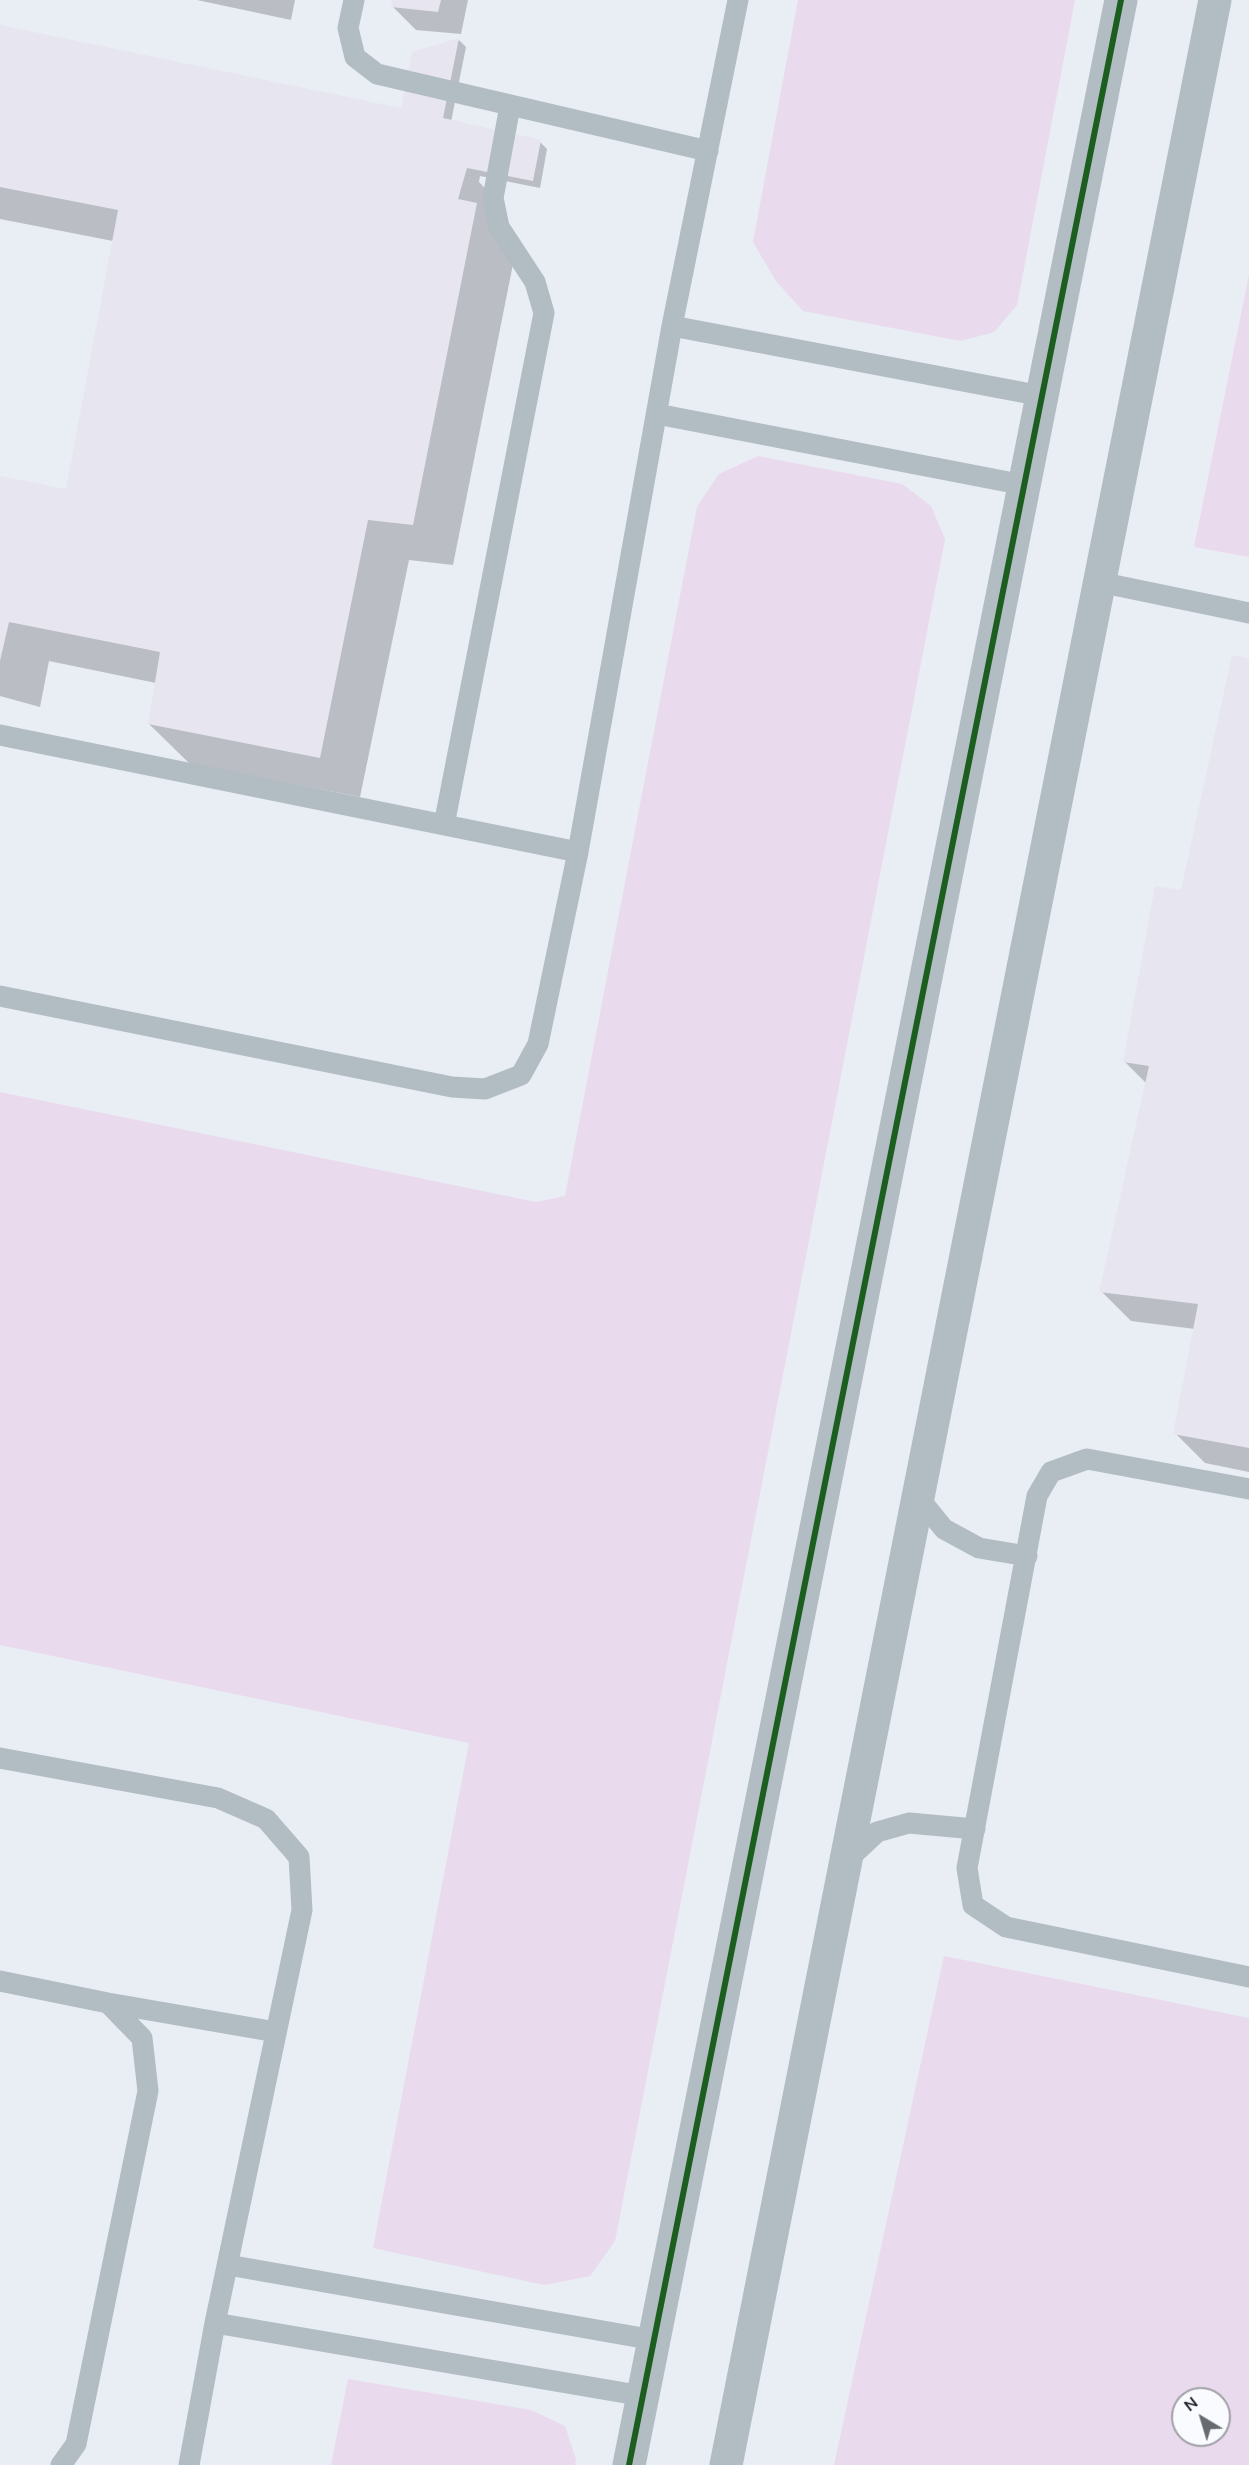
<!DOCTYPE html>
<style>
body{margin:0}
#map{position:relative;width:1249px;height:2465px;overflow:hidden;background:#fafcfe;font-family:"Nunito Sans",sans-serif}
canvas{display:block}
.north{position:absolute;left:1171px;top:2387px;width:60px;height:60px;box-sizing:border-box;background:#f9fbff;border:2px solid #9fa1a6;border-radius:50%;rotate:322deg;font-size:16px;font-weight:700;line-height:24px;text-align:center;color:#181b21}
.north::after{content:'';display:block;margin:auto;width:21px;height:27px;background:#676a6e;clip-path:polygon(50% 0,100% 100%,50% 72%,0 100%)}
</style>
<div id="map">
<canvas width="1249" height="2465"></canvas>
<div class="north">N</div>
</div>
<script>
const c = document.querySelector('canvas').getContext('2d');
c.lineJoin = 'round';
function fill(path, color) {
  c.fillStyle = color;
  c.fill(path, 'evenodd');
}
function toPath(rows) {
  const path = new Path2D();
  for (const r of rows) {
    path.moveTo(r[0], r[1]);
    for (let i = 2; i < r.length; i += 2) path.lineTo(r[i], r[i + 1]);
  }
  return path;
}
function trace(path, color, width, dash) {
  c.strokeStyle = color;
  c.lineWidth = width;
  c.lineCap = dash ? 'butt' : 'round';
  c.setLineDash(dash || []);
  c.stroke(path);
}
const built = toPath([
 [0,0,1249,0,1249,2465,0,2465],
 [1183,2399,1219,2399,1219,2435,1183,2435]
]);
const green = toPath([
 [798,0,1075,0,1017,305,994,332,961,341,803,311,776,281,753,242],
 [1249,275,1249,557,1194,547],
 [758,456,902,484,931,506,945,539,615,2241,590,2276,544,2285,373,2248,469,1743,0,1645,0,1092,536,1202,565,1196,697,507,719,474],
 [944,1956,1249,2018,1249,2465,834,2465],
 [1183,2399,1219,2399,1219,2435,1183,2435],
 [348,2379,531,2410,565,2426,576,2459,575,2465,331,2465]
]);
const shadow = toPath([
 [197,0,295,0,291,20],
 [394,0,468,0,461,34,416,30,393,7],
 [0,26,407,112,459,40,466,47,451,122,540,142,547,149,540,188,480,176,479,182,506,210,501,228,517,244,453,565,409,560,360,797,190,764,149,724,156,683,49,661,40,707,0,696,0,478,67,490,113,241,0,219],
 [1249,660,1249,1472,1205,1463,1175,1433,1195,1329,1131,1321,1101,1291,1147,1084,1124,1061,1182,891]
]);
const building = toPath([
 [392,0,441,0,438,12,391,7],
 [0,25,401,108,412,52,459,38,443,118,541,140,533,181,467,168,458,199,477,203,413,525,368,520,320,758,148,724,160,652,9,622,0,661,0,476,66,489,118,210,0,187],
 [1232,655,1249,659,1249,1448,1173,1434,1198,1304,1099,1292,1149,1066,1123,1062,1155,886,1181,890]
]);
const service = toPath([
 [354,0,348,28,355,57,377,74,708,151],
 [672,326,1042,396],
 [657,414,1024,485],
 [1099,582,1249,613],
 [0,735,578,852],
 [444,825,544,313,535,282,499,227,493,198,510,106],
 [0,996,452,1087,485,1089,521,1075,538,1044,578,852,672,326,738,0],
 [1249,1489,1087,1459,1051,1472,1037,1496,967,1868,973,1905,1006,1927,1249,1977],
 [918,1497,944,1529,979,1548,1027,1556],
 [0,1758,218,1798,266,1819,299,1857,302,1910,215,2323,189,2465],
 [846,1861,877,1832,909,1823,975,1829],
 [0,1981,108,2003,276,2032],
 [228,2265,654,2340],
 [215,2323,643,2396],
 [61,2465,76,2444,148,2091,142,2038,108,2003]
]);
const minor = toPath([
 [629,2465,1121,0],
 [726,2465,1215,0]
]);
const cycleway = toPath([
 [629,2465,1121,0]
]);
fill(built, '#e9edf4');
fill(green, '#e9daed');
fill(shadow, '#0003');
fill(building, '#e7e6f0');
trace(service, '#b2bcc3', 21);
trace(minor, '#b2bcc3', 33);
trace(cycleway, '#1b5e20', 6);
</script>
